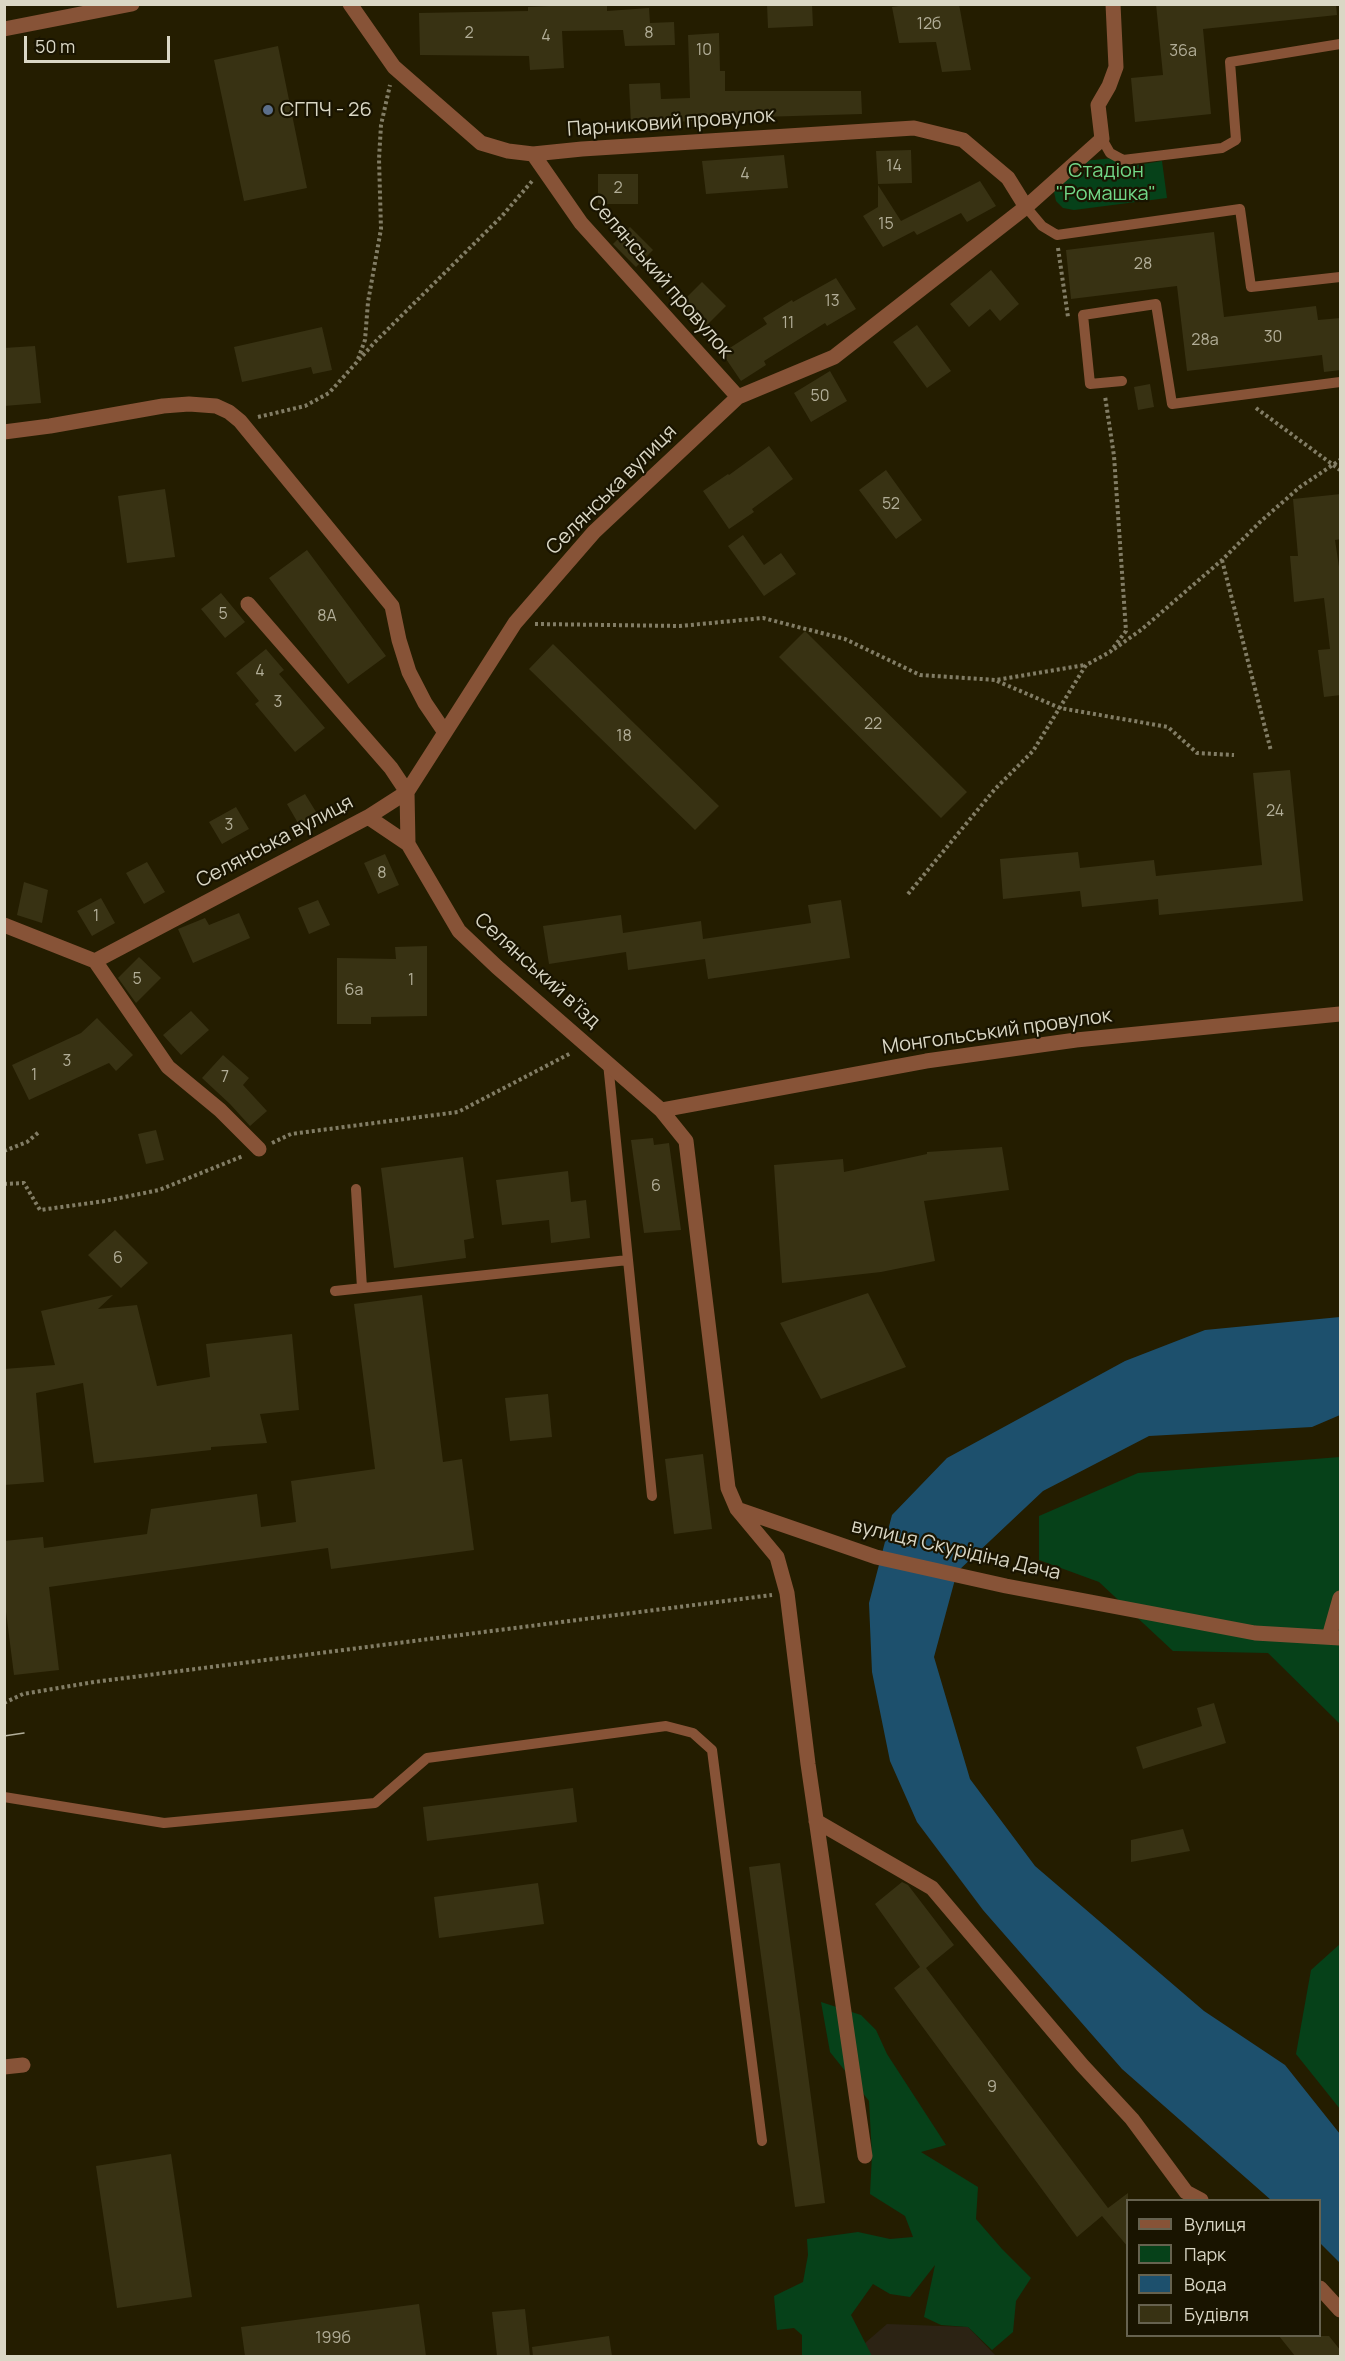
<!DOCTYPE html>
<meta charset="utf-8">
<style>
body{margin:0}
#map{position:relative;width:1345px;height:2361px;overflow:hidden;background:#241d00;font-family:Manrope,sans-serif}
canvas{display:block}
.frame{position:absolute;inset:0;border:6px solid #dad7c5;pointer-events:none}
.legend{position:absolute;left:1126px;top:2199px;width:195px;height:138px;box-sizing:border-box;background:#191400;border:2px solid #66624f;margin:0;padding:8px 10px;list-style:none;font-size:18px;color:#dad7c5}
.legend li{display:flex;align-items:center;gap:12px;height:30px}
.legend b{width:30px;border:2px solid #66624f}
.scale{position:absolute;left:24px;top:36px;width:146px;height:27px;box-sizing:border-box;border:3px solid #dad7c5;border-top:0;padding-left:8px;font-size:18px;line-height:21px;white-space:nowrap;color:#dad7c5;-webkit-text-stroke:4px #191400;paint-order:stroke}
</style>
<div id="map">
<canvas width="1345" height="2361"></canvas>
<div class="frame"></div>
<ul class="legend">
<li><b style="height:8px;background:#875337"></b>Вулиця</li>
<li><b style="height:16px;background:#064119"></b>Парк</li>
<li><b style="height:16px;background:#1d506d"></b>Вода</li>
<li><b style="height:16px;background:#383213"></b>Будівля</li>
</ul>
<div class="scale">50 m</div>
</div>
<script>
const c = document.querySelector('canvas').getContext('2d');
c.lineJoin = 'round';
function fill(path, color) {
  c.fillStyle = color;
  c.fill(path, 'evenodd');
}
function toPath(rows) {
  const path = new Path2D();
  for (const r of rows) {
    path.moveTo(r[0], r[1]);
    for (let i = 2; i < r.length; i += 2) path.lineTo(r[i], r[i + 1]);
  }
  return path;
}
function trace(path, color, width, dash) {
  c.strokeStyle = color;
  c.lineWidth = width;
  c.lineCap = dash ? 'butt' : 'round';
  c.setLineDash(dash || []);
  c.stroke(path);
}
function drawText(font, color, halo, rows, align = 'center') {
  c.font = font + ' Manrope,sans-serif';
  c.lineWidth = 4.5;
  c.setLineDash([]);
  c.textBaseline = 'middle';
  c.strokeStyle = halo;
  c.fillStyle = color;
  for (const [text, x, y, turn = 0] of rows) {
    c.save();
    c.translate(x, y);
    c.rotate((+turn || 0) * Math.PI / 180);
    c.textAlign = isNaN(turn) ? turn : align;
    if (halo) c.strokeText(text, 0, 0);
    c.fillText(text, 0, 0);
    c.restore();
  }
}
const education = toPath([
 [887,2324,968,2327,996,2356,850,2356]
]);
const green = toPath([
 [1123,157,1125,167,1162,161,1167,198,1074,210,1063,208,1056,201,1054,192,1074,173,1084,172,1084,161],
 [1340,1457,1340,1724,1268,1653,1173,1651,1099,1582,1039,1560,1039,1516,1138,1473],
 [1340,1944,1340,2109,1296,2054,1311,1970],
 [821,2002,861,2015,876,2030,887,2054,946,2145,921,2152,978,2187,976,2219,1002,2249,1031,2278,1016,2301,1013,2332,992,2350,968,2327,941,2325,924,2317,935,2265,910,2297,890,2294,873,2284,851,2315,872,2356,802,2356,802,2335,794,2328,777,2330,774,2296,803,2282,808,2255,807,2239,858,2232,890,2239,913,2237,905,2216,870,2194,872,2155,869,2101,830,2052]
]);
const water = toPath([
 [1340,1317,1340,1415,1312,1427,1149,1436,1043,1491,957,1572,934,1657,970,1779,1035,1866,1204,2011,1285,2065,1340,2134,1340,2263,1320,2243,1320,2200,1271,2200,1122,2069,983,1910,917,1822,890,1761,872,1672,869,1603,892,1515,947,1458,1125,1361,1205,1330]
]);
const building = toPath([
 [590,4,607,4,607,11,649,8,650,23,674,22,675,45,625,46,623,30,562,31,564,68,530,70,529,56,420,55,419,13,528,11,528,7],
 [767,4,812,4,813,26,768,28],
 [912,4,959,4,971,70,942,72,936,42,899,43,892,7],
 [1156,4,1336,4,1337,15,1203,29,1211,114,1135,122,1131,78,1163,75],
 [719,33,720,71,725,71,725,91,861,91,862,114,692,119,692,121,631,124,629,84,660,83,661,99,690,98,688,35],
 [278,46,307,188,244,201,214,60],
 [911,150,912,183,878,184,876,151],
 [784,155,788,188,706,194,702,161],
 [598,174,638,174,638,204,598,204],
 [980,181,996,206,967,222,961,213,917,235,914,231,883,247,863,216,878,207,878,185,901,221],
 [630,227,653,250,636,267,613,244],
 [1214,232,1224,317,1316,306,1318,320,1341,318,1341,370,1324,372,1322,355,1187,371,1177,286,1071,299,1066,250],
 [991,270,1019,304,1000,321,990,309,969,327,950,304],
 [836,278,856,309,827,326,825,323,764,361,766,365,741,381,722,353,767,324,763,318,792,300,793,302],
 [702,282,726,306,703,329,679,305],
 [917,325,951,371,927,388,893,342],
 [322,327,332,370,313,374,311,367,242,382,234,347],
 [35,346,41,403,4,406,4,348],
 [830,371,847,401,811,422,794,393],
 [1150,384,1154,407,1138,410,1134,387],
 [769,446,793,479,752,509,754,512,729,529,703,491,728,474,729,475],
 [886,470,922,520,896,539,859,490],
 [165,489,175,557,127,563,118,496],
 [1341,494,1341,539,1335,540,1341,580,1341,695,1324,697,1318,650,1330,649,1324,598,1294,602,1290,556,1298,556,1293,499],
 [743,535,764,565,781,553,796,574,764,596,728,546],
 [307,550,386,656,348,684,269,578],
 [221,593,245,622,225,638,201,609],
 [805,631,967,792,941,818,779,657],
 [553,644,719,806,695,830,529,669],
 [266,649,284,670,279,674,325,728,295,752,255,704,259,701,236,673],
 [1290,770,1303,901,1159,915,1158,899,1082,907,1080,891,1003,899,1000,859,1078,852,1080,868,1154,860,1156,876,1262,865,1253,773],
 [305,794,321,820,302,830,287,804],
 [236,807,249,829,222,844,209,822],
 [385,854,399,885,378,894,364,863],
 [147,862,165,892,144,904,126,873],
 [24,882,48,890,42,923,17,915],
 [101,898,115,923,92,936,77,911],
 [318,900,330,925,309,934,298,908],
 [841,900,850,958,708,979,705,959,628,970,626,952,549,964,543,926,621,915,623,933,701,921,703,939,811,923,808,905],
 [239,913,250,938,193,963,178,929,205,918,209,925],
 [427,946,427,1016,371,1017,371,1024,337,1024,337,958,396,959,395,947],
 [139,957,161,978,136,1003,118,978],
 [191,1011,209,1030,181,1055,163,1035],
 [97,1018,133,1055,116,1071,109,1063,29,1100,12,1065,81,1033],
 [223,1055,249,1078,243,1085,267,1111,250,1126,230,1104,202,1078],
 [156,1130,164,1160,146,1164,138,1134],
 [653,1138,654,1145,669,1143,681,1230,644,1233,631,1140],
 [1002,1147,1009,1190,924,1201,935,1261,881,1272,782,1283,774,1165,843,1159,844,1172,927,1154,927,1152],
 [463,1157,474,1238,464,1240,466,1258,394,1268,381,1168],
 [568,1171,571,1202,586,1200,590,1238,551,1243,549,1220,502,1225,496,1180],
 [115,1230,148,1263,121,1288,88,1255],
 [868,1293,906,1367,821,1399,780,1323],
 [113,1295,98,1309,137,1305,157,1386,210,1377,206,1344,292,1334,299,1410,260,1414,267,1443,211,1447,211,1450,94,1463,83,1383,36,1393,44,1482,4,1485,4,1369,55,1365,41,1311],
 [422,1295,443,1462,462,1459,474,1550,331,1569,328,1548,49,1587,59,1670,14,1675,4,1596,4,1541,43,1537,44,1548,147,1534,151,1509,257,1494,261,1527,296,1522,291,1481,375,1469,354,1304],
 [548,1394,552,1437,510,1441,505,1398],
 [703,1454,712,1529,674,1534,665,1459],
 [1214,1703,1226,1743,1143,1769,1136,1747,1202,1726,1197,1708],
 [573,1788,577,1822,427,1841,423,1807],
 [1183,1829,1190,1851,1131,1862,1131,1840],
 [780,1863,825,2203,795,2207,749,1867],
 [902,1882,908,1885,954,1945,926,1968,1108,2208,1128,2193,1128,2247,1102,2216,1077,2237,894,1988,920,1967,875,1904],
 [538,1883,544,1924,439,1938,434,1897],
 [171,2154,192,2297,117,2308,96,2166],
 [419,2304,426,2356,245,2356,241,2327],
 [525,2309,530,2356,497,2356,492,2312],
 [609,2336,612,2356,533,2356,532,2347],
 [1279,2336,1329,2336,1341,2351,1341,2356,1295,2356]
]);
const path = toPath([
 [1058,248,1068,317],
 [358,359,365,340,368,302,381,229,379,159,381,125,390,85],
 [1256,408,1340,470],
 [258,417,305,406,329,393,375,342,502,216,533,180],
 [1222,560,1271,751],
 [535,624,680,626,763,618,845,639,920,675,996,680,1085,665],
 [1114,649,1141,630,1222,560,1261,521,1300,487,1340,460],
 [997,681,1060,708,1168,727,1197,753,1234,755],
 [908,894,995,789,1033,751,1086,665,1110,652,1126,631,1114,456,1105,396],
 [272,1143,291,1134,458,1112,571,1053],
 [4,1151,27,1142,39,1132],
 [4,1184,24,1183,40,1210,105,1201,159,1190,243,1156],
 [4,1703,23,1694,94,1682,772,1595]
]);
const service = toPath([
 [1102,139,1110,153,1123,160,1222,148,1236,140,1230,62,1340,44],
 [1026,207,1042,226,1057,235,1240,209,1251,287,1340,277],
 [1122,381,1090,384,1083,315,1156,304,1172,404,1340,382],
 [608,1063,652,1496],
 [356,1189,362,1288],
 [335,1291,628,1260],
 [4,1797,164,1823,375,1803,427,1758,666,1726,693,1733,712,1750,762,2141]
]);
const minor = toPath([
 [350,4,394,67,481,143,508,151,533,154,582,149,914,128,963,140,1008,178,1026,207],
 [4,29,132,4],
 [533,154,581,223,738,397],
 [4,432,50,426,163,406,189,404,216,406,229,412,240,421,392,606,399,640,409,672,425,703,444,731],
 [248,604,391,768,407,792,408,844,459,931,497,967,661,1110,686,1141,728,1488,737,1509,777,1557,787,1593,808,1764,865,2156],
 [368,817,408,844],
 [4,925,95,961,368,817,407,792,515,623,594,532,738,397,834,357,1026,207,1102,139,1098,105,1109,86,1116,67,1113,4],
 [95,961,168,1067,220,1110,259,1149],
 [661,1110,926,1061,1076,1040,1340,1014],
 [737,1509,876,1557,1006,1586,1255,1633,1340,1638],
 [1329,1637,1340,1598],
 [816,1821,932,1888,1082,2065,1132,2119,1186,2192,1201,2200],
 [4,2067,23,2065],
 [1320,2288,1340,2310]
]);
const tram = toPath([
 [4,1736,24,1733]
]);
const markers = [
 [268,110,6,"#5c6f8a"]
];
const numberNames = [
 ["12б",929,25],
 ["2",469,34],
 ["8",649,34],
 ["4",546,37],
 ["10",704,51],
 ["36а",1183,52],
 ["14",894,167],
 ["4",745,175],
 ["2",618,189],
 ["15",886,225],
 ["28",1143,265],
 ["13",832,302],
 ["11",788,324],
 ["30",1273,338],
 ["28а",1205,341],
 ["50",820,397],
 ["52",891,505],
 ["5",223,615],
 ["8А",327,617],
 ["4",260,672],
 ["3",278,703],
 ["22",873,725],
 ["18",624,737],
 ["24",1275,812],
 ["3",229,826],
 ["8",382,874],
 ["1",96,917],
 ["5",137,980],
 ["1",411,981],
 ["6а",354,991],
 ["3",67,1062],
 ["1",34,1076],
 ["7",225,1078],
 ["6",656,1187],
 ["6",118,1259],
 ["9",992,2088],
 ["199б",333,2339]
];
const poiNames = [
 ["СГПЧ - 26",280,110]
];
const streetNames = [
 ["Парниковий провулок",671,123,-4],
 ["Селянський провулок",660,277,49],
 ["Селянська вулиця",612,490,-45],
 ["Селянська вулиця",275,842,-28],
 ["Селянський вʼїзд",537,971,42],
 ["Монгольський провулок",997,1032,-8],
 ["вулиця Скурідіна Дача",956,1550,13]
];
const parkNames = [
 ["Стадіон",1106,171],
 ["\"Ромашка\"",1106,194]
];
fill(education, '#2c2314');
fill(green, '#064119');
fill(water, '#1d506d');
fill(building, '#383213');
trace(path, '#827d65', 4, [3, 3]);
trace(service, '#875337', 10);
trace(minor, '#875337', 15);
trace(tram, '#b2af9a', 1.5);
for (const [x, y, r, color] of markers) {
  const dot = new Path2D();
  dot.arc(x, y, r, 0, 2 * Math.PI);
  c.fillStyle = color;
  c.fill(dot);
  trace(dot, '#191400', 2);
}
drawText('16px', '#b2ae98', null, numberNames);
drawText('20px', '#dad7c5', '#191400', poiNames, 'left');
drawText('20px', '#dad7c5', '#191400', streetNames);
drawText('20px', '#72d988', '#191400', parkNames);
</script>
